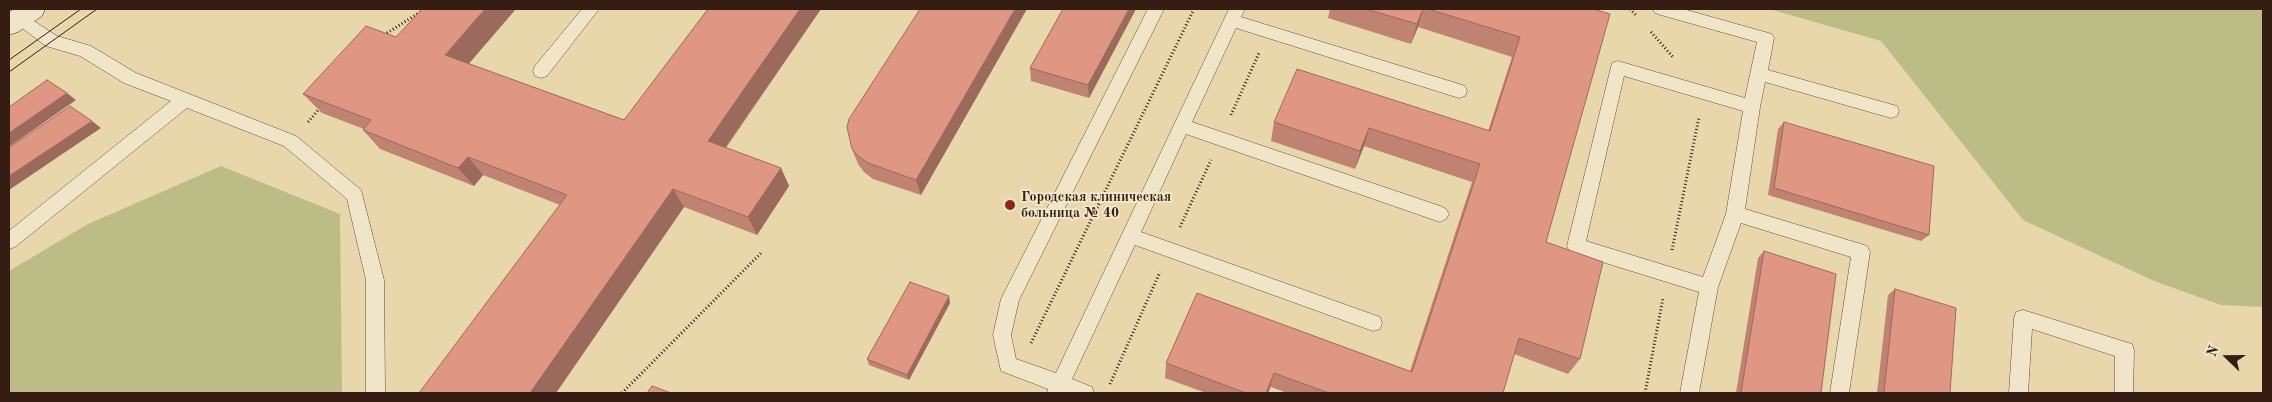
<!DOCTYPE html>
<meta charset="utf-8">
<style>
body{margin:0}
#map{position:relative;width:2272px;height:402px;overflow:hidden;background:#e9d7ac;font-family:"Old Standard TT",serif}
canvas{display:block}
.frame{position:absolute;inset:0;border:10px solid #351d14;pointer-events:none}
.north{position:absolute;left:2202px;top:332px;width:50px;height:50px;-webkit-text-stroke:4px #f1e5c9;paint-order:stroke;rotate:292deg;font-size:14px;font-weight:700;line-height:20px;text-align:center;color:#351d14}
.north::after{content:'';display:block;margin:auto;width:18px;height:22px;background:#351d14;clip-path:polygon(50% 0,100% 100%,50% 72%,0 100%)}
</style>
<div id="map">
<canvas width="2272" height="402"></canvas>
<div class="frame"></div>
<div class="north">N</div>
</div>
<script>
const c = document.querySelector('canvas').getContext('2d');
c.lineJoin = 'round';
function fill(path, color) {
  c.fillStyle = color;
  c.fill(path, 'evenodd');
}
function toPath(rows) {
  const path = new Path2D();
  for (const r of rows) {
    path.moveTo(r[0], r[1]);
    for (let i = 2; i < r.length; i += 2) path.lineTo(r[i], r[i + 1]);
  }
  return path;
}
function trace(path, color, width, dash) {
  c.strokeStyle = color;
  c.lineWidth = width;
  c.lineCap = dash ? 'butt' : 'round';
  c.setLineDash(dash || []);
  c.stroke(path);
}
function drawText(font, color, halo, rows, align = 'center') {
  c.font = font + ' "Old Standard TT",serif';
  c.lineWidth = 4;
  c.setLineDash([]);
  c.textBaseline = 'middle';
  c.strokeStyle = halo;
  c.fillStyle = color;
  for (const [text, x, y, turn = 0] of rows) {
    c.save();
    c.translate(x, y);
    c.rotate((+turn || 0) * Math.PI / 180);
    c.textAlign = isNaN(turn) ? turn : align;
    if (halo) c.strokeText(text, 0, 0);
    c.fillText(text, 0, 0);
    c.restore();
  }
}
const green = toPath([
 [1769,9,2263,9,2263,307,2221,305,2154,281,2023,220,1881,41],
 [221,166,340,214,342,393,9,393,9,271,88,224]
]);
const path = toPath([
 [1630,9,1637,16],
 [1651,32,1673,57],
 [384,35,425,9],
 [1231,115,1259,53],
 [308,122,320,108],
 [1180,227,1211,160],
 [1672,250,1699,117],
 [1031,343,1194,9],
 [1110,384,1160,272],
 [622,393,761,253],
 [1645,393,1663,298]
]);
const lane = toPath([
 [582,9,599,9,547,76,541,78,535,76,533,71,535,66,582,9],
 [1148,9,1164,9,1019,300,1011,335,1016,359,1056,373,1229,9,1245,9,1241,17,1459,84,1465,86,1467,91,1465,96,1459,98,1236,28,1192,122,1440,206,1446,209,1449,214,1446,219,1440,222,1186,134,1141,232,1380,317,1382,323,1380,329,1373,331,1135,245,1072,379,1092,387,1094,393,1047,393,1048,389,1001,371,993,335,1001,299,1148,9],
 [1653,9,1683,9,1772,34,1774,38,1768,70,1897,106,1899,111,1897,116,1891,118,1765,82,1760,107,1745,209,1861,244,1867,246,1870,252,1849,393,1830,393,1851,257,1741,223,1718,287,1699,393,1680,393,1699,292,1570,252,1567,246,1612,63,1618,61,1745,98,1757,42,1661,15,1655,13,1653,9],
 [1624,76,1743,111,1726,214,1703,277,1586,241,1624,76],
 [20,12,57,36,91,46,136,73,296,136,361,190,384,280,385,393,366,393,366,280,347,199,284,146,187,108,15,247,9,249,9,231,171,101,124,83,80,56,46,46,14,22,12,18,14,14,20,12],
 [2023,310,2132,344,2134,350,2133,393,2115,393,2115,356,2032,329,2028,393,2009,393,2014,318,2016,312,2023,310]
]);
const secondary = toPath([
 [14,9,45,9,42,16,18,32,9,35,9,12,14,9]
]);
const tram = toPath([
 [9,60,81,9],
 [9,72,97,9]
]);
const wall = toPath([
 [708,9,821,9,726,148,781,168,789,186,757,235,684,207,556,393,419,393,560,205,483,175,474,186,380,149,363,130,364,129,322,113,303,94,396,37,624,120],
 [920,9,921,195,873,179,864,172,858,164,852,149],
 [1063,9,1136,9,1089,98,1031,81,1030,68],
 [1330,9,1593,9,1546,242,1580,359,1568,374,1514,354,1503,393,1287,393,1271,387,1268,393,1206,393,1165,378,1166,363,1410,371,1472,182,1364,146,1355,169,1271,141,1274,122,1488,131,1512,57,1418,27,1411,44,1328,18],
 [1784,122,1929,235,1921,241,1768,195,1778,129],
 [1764,251,1821,393,1736,393,1758,258],
 [1895,289,1950,393,1877,393,1888,295],
 [950,303,909,380,869,365,867,359]
]);
const shadedWall = toPath([
 [485,9,516,9,460,74,445,55],
 [800,9,821,9,717,159,708,141],
 [1015,9,1027,9,921,195,916,180],
 [1129,9,1136,9,1089,98,1088,85],
 [1423,9,1418,27,1411,44,1417,24],
 [67,93,76,100,9,147,9,133],
 [92,121,101,128,9,190,9,176],
 [1369,128,1364,146,1355,169,1360,151],
 [468,157,483,175,474,186,458,168],
 [781,168,789,186,757,235,748,217],
 [673,189,684,207,556,393,530,393],
 [949,296,950,303,909,380,907,375],
 [1274,373,1268,393,1266,393]
]);
const building = toPath([
 [422,9,485,9,445,55,624,120,708,9,800,9,708,141,781,168,748,217,673,189,530,393,419,393,567,195,468,157,458,168,363,130,371,120,303,94,366,26,396,37,422,9],
 [920,9,1015,9,916,180,868,163,859,157,852,149,847,127,849,119,920,9],
 [1063,9,1129,9,1088,85,1030,68,1063,9],
 [1366,9,1423,9,1417,24,1366,9],
 [1428,9,1593,9,1610,14,1546,242,1603,262,1580,359,1519,338,1503,393,1329,393,1274,373,1266,393,1246,393,1166,363,1197,293,1412,372,1480,164,1369,128,1360,151,1274,122,1297,69,1490,131,1520,37,1428,9],
 [47,80,67,93,9,133,9,107,47,80],
 [70,106,92,121,9,176,9,148,70,106],
 [1784,122,1934,166,1929,235,1774,188,1784,122],
 [1764,251,1836,274,1821,393,1741,393,1764,251],
 [910,282,949,296,907,375,867,359,910,282],
 [1895,289,1956,308,1950,393,1884,393,1895,289],
 [652,386,671,393,647,393,652,386]
]);
const markers = [
 [1010,205,6,"#8f2418"]
];
const poiNames = [
 ["Городская клиническая",1021,197],
 ["больница № 40",1021,213]
];
fill(green, '#bcbd86');
trace(lane, '#624c3a', 1);
trace(secondary, '#351d14', 1);
trace(path, '#351d14', 3, [1, 2.5]);
fill(lane, '#f1e5c9');
fill(secondary, '#f1e5c9');
trace(tram, '#351d14', 1);
fill(wall, '#c08271');
fill(shadedWall, '#9c6a5c');
fill(building, '#df9783');
trace(building, '#9c6a5c', 1);
for (const [x, y, r, color] of markers) {
  const dot = new Path2D();
  dot.arc(x, y, r, 0, 2 * Math.PI);
  c.fillStyle = color;
  c.fill(dot);
  trace(dot, '#f1e5c9', 2);
}
drawText('bold 14px', '#351d14', '#f1e5c9', poiNames, 'left');
</script>
